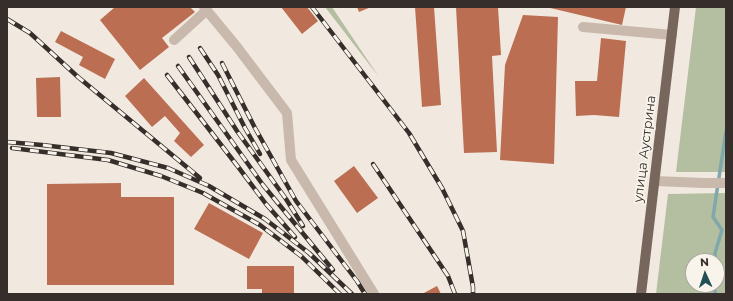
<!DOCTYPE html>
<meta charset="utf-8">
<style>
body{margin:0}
#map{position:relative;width:733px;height:301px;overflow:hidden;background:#f1e9df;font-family:Montserrat,sans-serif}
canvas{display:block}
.frame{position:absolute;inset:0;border:8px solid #362e2a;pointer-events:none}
.north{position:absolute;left:685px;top:253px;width:40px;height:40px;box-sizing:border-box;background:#f8f3eb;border:1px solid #aaa49e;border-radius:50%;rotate:357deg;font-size:11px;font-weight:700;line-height:16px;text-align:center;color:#362e2a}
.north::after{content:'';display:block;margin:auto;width:14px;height:18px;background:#235055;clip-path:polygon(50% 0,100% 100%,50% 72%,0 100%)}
</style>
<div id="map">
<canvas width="733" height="301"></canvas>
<div class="frame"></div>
<div class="north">N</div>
</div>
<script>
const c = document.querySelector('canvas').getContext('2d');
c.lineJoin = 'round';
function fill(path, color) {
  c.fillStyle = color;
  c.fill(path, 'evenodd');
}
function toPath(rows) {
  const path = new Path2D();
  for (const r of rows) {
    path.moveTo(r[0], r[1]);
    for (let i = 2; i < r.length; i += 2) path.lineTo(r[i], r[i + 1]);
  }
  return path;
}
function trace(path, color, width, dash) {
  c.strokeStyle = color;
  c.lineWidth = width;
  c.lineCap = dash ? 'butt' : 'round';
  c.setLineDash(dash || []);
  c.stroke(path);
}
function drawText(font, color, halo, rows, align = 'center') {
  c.font = font + ' Montserrat,sans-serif';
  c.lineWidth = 3.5;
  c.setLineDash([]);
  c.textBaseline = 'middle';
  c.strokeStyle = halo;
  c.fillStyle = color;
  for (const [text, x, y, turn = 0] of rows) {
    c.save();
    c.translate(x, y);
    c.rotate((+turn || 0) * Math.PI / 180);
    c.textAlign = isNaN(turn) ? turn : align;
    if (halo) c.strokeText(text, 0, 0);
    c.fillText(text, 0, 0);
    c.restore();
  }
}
const green = toPath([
 [325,7,332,7,379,77],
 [696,7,726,7,726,172,676,172],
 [726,193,726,294,656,294,668,194],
 [693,261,717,261,717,285,693,285]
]);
const stream = toPath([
 [715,261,715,253,722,230,713,217,726,131],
 [715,285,715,294]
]);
const building = toPath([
 [115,7,190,7,195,12,162,38,169,47,140,70,100,20],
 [281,7,307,7,318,21,302,34],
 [357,7,371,7,359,12],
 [415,7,434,7,441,105,422,107],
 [456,7,498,7,501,55,492,56,497,152,464,153],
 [546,7,626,7,622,25],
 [523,15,558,17,554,164,500,160,505,65],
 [61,31,115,59,105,79,79,65,83,57,55,42],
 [601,38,626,41,619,117,594,115,576,116,575,81,597,81],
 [60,77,61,117,37,117,36,78],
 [144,78,204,145,191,157,174,141,180,133,165,116,152,127,125,96],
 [354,166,378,198,357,213,334,181],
 [121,183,121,197,174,197,174,285,47,285,47,184],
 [209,203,263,233,249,259,194,229],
 [247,266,294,266,294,294,262,294,262,289,247,289],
 [437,286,441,294,422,294]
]);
const minor = toPath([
 [204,7,237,47,287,113,291,160,374,294],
 [583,27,672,35],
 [174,40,207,10],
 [655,181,704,183,726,183]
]);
const major = toPath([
 [641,294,675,7]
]);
const rail = toPath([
 [312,7,409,133,442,188,463,231,473,287,473,294],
 [7,19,30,33,78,77,200,178],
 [200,48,218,75,245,128,260,154],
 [189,57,237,131,286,199,303,226],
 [222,63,255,128,296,201,357,281,365,294],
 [178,66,263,185,333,270],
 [167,75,239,168,266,204,295,237],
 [7,142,42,145,111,153,168,168,209,186,265,219,309,253,352,294],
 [12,148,108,160,161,176,203,193,260,225,301,256,340,294],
 [373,164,448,276,455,294]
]);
const streetNames = [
 ["улица Аустрина",645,149,-83]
];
fill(green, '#b3bfa0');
trace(stream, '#80a8ab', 3.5);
fill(building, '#bb6e52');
trace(minor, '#c8b9ac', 10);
trace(major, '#77665c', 10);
trace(rail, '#362e2a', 4.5);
trace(rail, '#f8f3eb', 3, [9]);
drawText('13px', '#362e2a', '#f8f3eb', streetNames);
</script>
